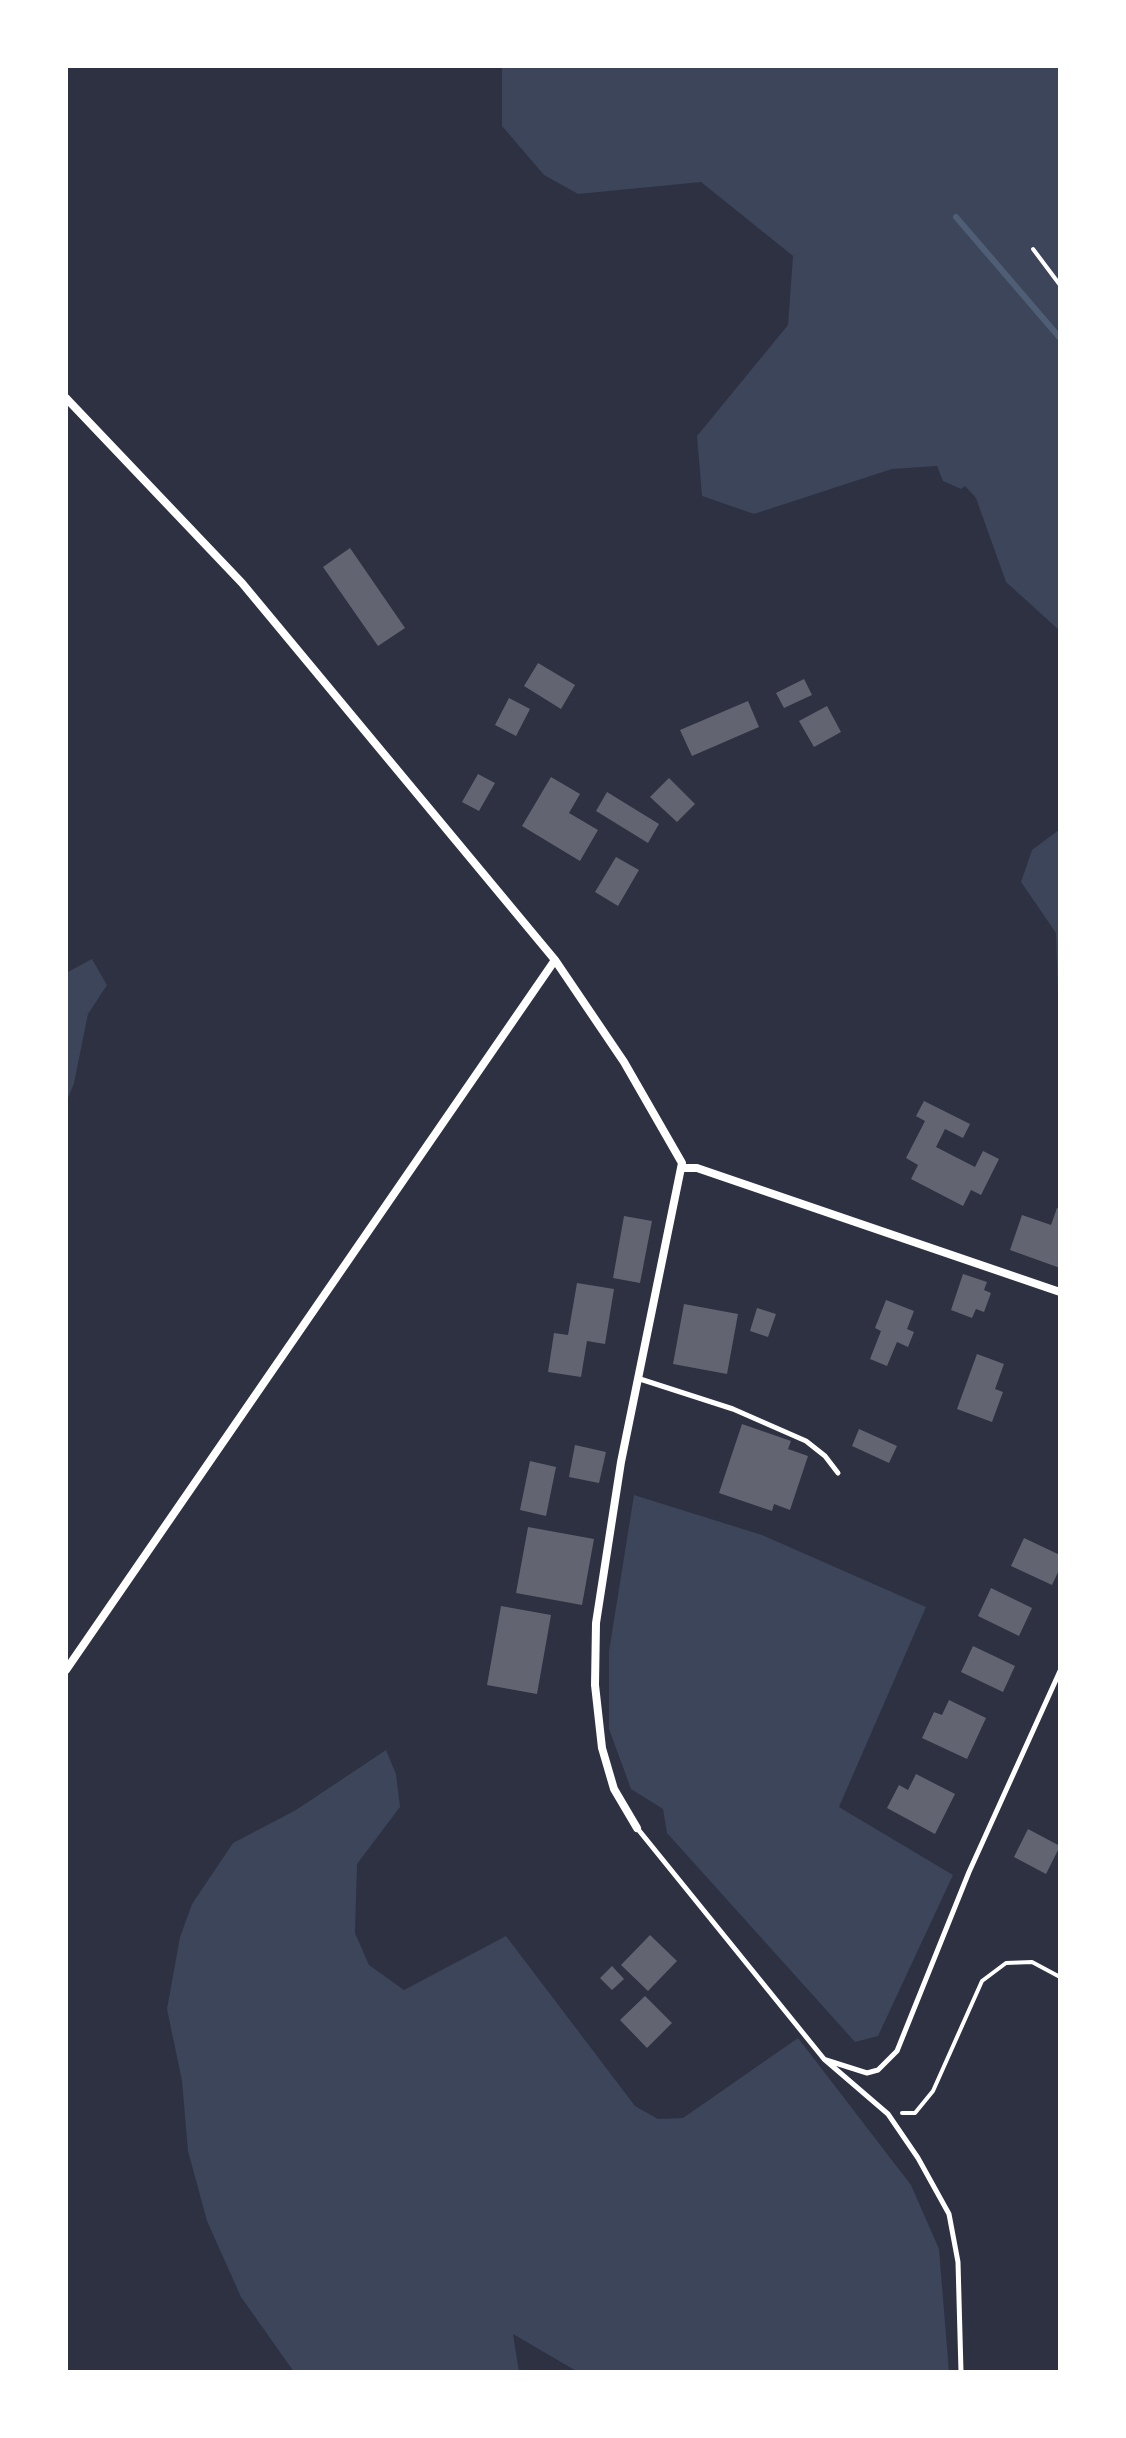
<!DOCTYPE html>
<style>
body{margin:0}
#map{position:relative;width:1126px;height:2438px;overflow:hidden;background:#2d3142;font-family:"Crimson Pro",serif}
canvas{display:block}
.frame{position:absolute;inset:0;border:68px solid #fff;pointer-events:none}
</style>
<div id="map">
<canvas width="1126" height="2438"></canvas>
<div class="frame"></div>
</div>
<script>
const c = document.querySelector('canvas').getContext('2d');
c.lineJoin = 'round';
function fill(path, color) {
  c.fillStyle = color;
  c.fill(path, 'evenodd');
}
function toPath(rows) {
  const path = new Path2D();
  for (const r of rows) {
    path.moveTo(r[0], r[1]);
    for (let i = 2; i < r.length; i += 2) path.lineTo(r[i], r[i + 1]);
  }
  return path;
}
function trace(path, color, width, dash) {
  c.strokeStyle = color;
  c.lineWidth = width;
  c.lineCap = dash ? 'butt' : 'round';
  c.setLineDash(dash || []);
  c.stroke(path);
}
const green = toPath([
 [502,66,1060,66,1060,631,1006,582,976,498,965,486,961,489,943,481,937,466,892,469,754,514,702,496,697,436,788,325,793,256,701,182,578,194,544,175,502,126],
 [1060,829,1060,1027,1059,1027,1056,933,1021,882,1032,850],
 [92,959,107,985,88,1014,74,1083,66,1103,66,973],
 [634,1495,762,1535,926,1607,839,1807,953,1875,878,2036,855,2042,667,1833,663,1809,631,1789,609,1729,609,1651],
 [386,1750,396,1774,400,1807,357,1864,355,1933,369,1965,404,1990,506,1936,635,2106,658,2119,683,2118,798,2038,911,2185,939,2249,949,2372,578,2372,513,2334,519,2372,294,2372,241,2297,207,2221,188,2151,182,2081,167,2009,180,1937,192,1904,233,1843,296,1810]
]);
const stream = toPath([
 [956,217,1060,338]
]);
const building = toPath([
 [350,548,405,628,378,646,323,567],
 [538,663,575,685,561,709,524,686],
 [804,679,812,695,784,708,776,693],
 [509,698,530,709,516,736,495,725],
 [748,701,759,727,692,756,680,730],
 [827,706,841,732,814,747,799,721],
 [478,774,495,783,479,811,462,802],
 [551,777,580,794,569,813,598,830,580,861,522,826],
 [669,778,695,804,677,822,650,797],
 [607,792,659,824,648,843,596,811],
 [616,857,639,870,618,906,595,892],
 [924,1101,970,1124,963,1138,945,1129,936,1147,975,1167,983,1151,999,1159,981,1195,971,1190,963,1206,911,1179,918,1165,906,1158,925,1121,916,1116],
 [1057,1208,1060,1209,1060,1268,1010,1250,1022,1215,1051,1225],
 [624,1216,652,1221,640,1283,613,1278],
 [963,1274,987,1282,984,1290,991,1293,984,1312,976,1309,972,1318,951,1310],
 [577,1283,614,1289,605,1344,587,1341,581,1377,548,1372,554,1333,568,1335],
 [886,1300,914,1311,907,1329,914,1332,908,1347,897,1342,887,1366,870,1359,881,1331,875,1328],
 [684,1304,738,1314,727,1374,673,1364],
 [757,1308,776,1314,768,1337,750,1331],
 [977,1354,1004,1364,995,1389,1003,1392,992,1422,957,1409],
 [742,1424,791,1441,788,1449,808,1456,790,1510,774,1504,772,1511,719,1493],
 [859,1429,897,1446,889,1463,852,1446],
 [575,1445,606,1452,599,1483,569,1477],
 [530,1461,556,1467,546,1516,520,1510],
 [528,1527,594,1539,582,1605,516,1593],
 [1024,1538,1060,1555,1060,1568,1052,1585,1011,1566],
 [991,1588,1032,1608,1019,1636,978,1616],
 [501,1606,551,1615,537,1694,487,1685],
 [973,1646,1015,1666,1003,1692,961,1672],
 [949,1700,986,1718,967,1759,922,1738,934,1712,942,1715],
 [916,1774,955,1794,935,1834,887,1808,899,1785,908,1790],
 [1028,1829,1060,1846,1046,1874,1014,1857],
 [650,1935,677,1961,648,1991,621,1965],
 [612,1966,624,1979,612,1990,600,1978],
 [645,1996,672,2023,647,2048,620,2020]
]);
const path = toPath([
 [1033,249,1060,285],
 [902,2113,915,2113,933,2091,982,1981,1006,1963,1032,1962,1060,1977]
]);
const service = toPath([
 [640,1379,733,1409,806,1441,825,1456,838,1473],
 [637,1828,824,2059,888,2114,918,2158,949,2214,958,2262,961,2372],
 [826,2060,867,2073,878,2070,897,2051,969,1872,1060,1671]
]);
const minor = toPath([
 [66,398,242,583,555,960,624,1062,682,1163,621,1462,596,1623,595,1685,602,1748,614,1789,637,1828],
 [683,1168,697,1168,1060,1292],
 [66,1670,555,960]
]);
fill(green, '#3c4559');
trace(stream, '#4f5d75', 6);
fill(building, '#626471');
trace(path, '#fff', 4);
trace(service, '#fff', 5);
trace(minor, '#fff', 8);
</script>
